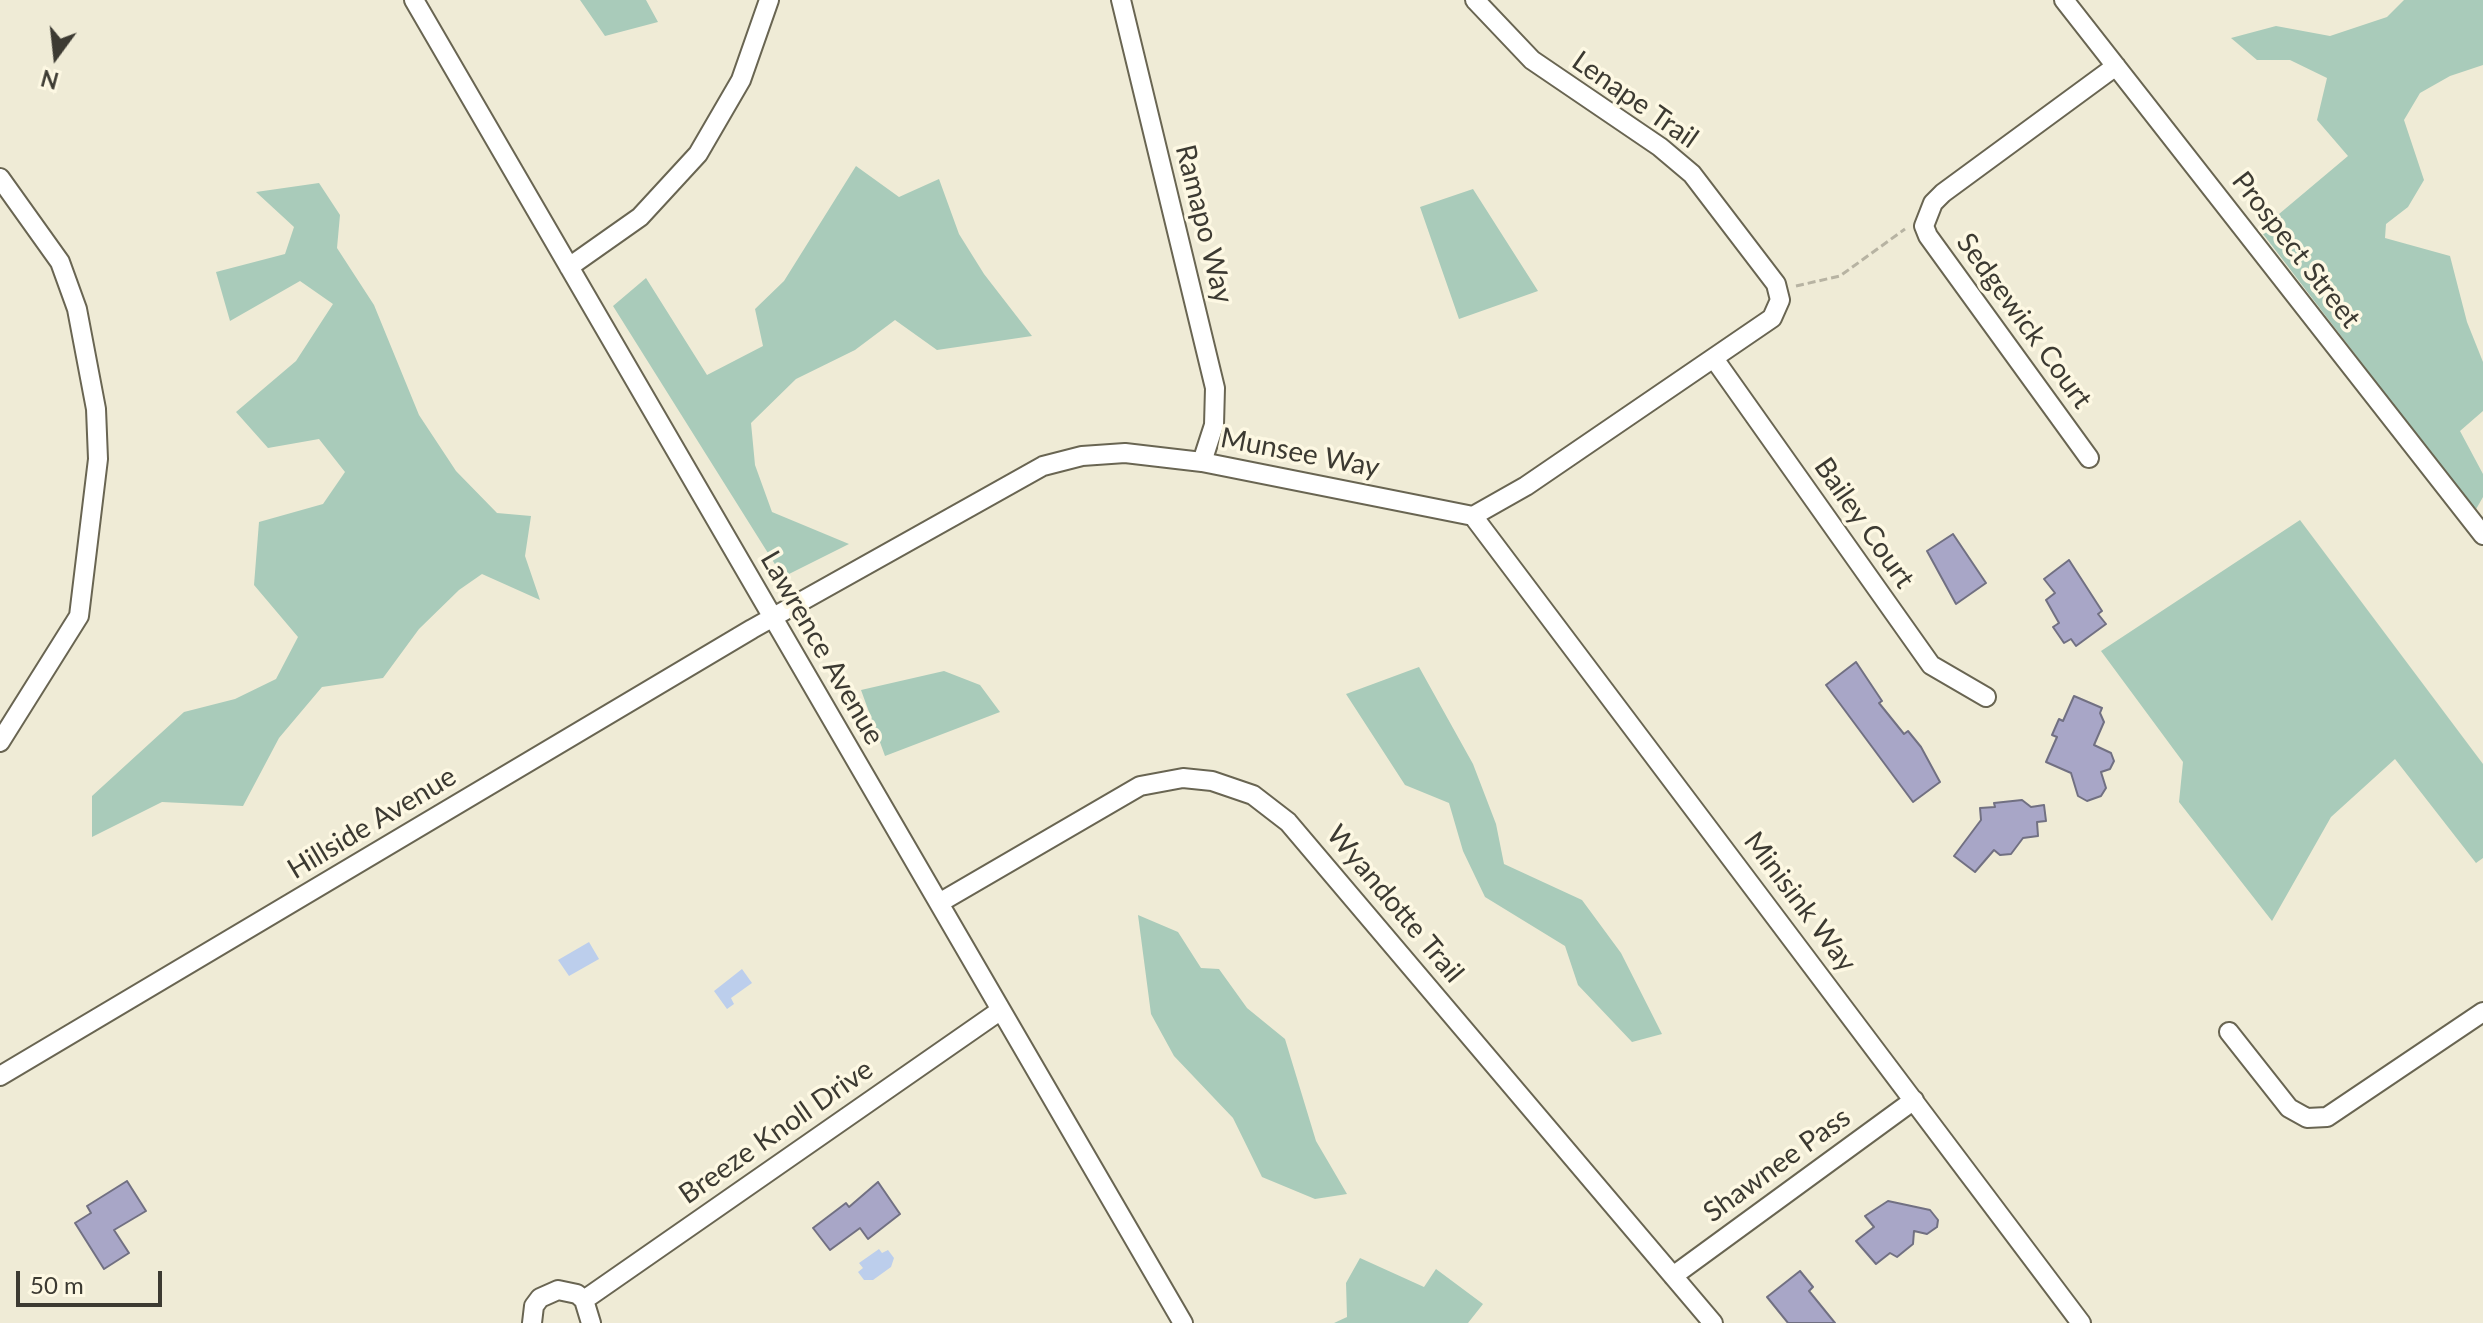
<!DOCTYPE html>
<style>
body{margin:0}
#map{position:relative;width:2483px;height:1323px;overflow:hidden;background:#efebd6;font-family:Lato,sans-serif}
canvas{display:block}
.north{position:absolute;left:16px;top:16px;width:80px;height:80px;-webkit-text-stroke:6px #fdf8e3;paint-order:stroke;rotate:195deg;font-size:22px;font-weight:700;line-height:32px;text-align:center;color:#3c3a32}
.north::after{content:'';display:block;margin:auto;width:28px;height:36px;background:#3c3a32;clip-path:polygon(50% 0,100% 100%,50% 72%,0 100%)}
.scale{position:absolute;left:16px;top:1271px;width:146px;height:36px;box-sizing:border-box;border:4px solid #3c3a32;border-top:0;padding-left:10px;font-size:24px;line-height:28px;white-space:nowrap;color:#3c3a32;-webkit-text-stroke:6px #fdf8e3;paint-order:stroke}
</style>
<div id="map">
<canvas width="2483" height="1323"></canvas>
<div class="north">N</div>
<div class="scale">50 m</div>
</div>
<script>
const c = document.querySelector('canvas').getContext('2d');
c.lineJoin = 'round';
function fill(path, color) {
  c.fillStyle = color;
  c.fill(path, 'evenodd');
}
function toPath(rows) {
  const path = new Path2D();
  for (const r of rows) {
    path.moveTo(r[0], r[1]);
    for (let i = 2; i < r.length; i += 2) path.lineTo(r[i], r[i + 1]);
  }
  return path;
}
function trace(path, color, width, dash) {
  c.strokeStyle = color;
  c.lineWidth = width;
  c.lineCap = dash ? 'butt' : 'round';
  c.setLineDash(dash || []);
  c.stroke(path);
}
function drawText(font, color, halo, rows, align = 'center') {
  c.font = font + ' Lato,sans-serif';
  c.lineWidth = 7;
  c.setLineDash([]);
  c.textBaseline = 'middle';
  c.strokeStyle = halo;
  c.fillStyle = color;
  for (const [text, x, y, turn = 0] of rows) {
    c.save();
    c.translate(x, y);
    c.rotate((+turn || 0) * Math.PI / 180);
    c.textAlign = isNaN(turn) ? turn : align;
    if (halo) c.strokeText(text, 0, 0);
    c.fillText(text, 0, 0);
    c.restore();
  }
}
const green = toPath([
 [580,0,646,0,658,22,605,36],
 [2404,0,2483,0,2483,65,2450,76,2420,93,2404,120,2424,180,2408,207,2386,224,2385,238,2450,256,2467,322,2483,362,2483,411,2460,431,2483,474,2483,497,2475,511,2260,230,2348,156,2317,120,2327,78,2290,60,2257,60,2231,38,2276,26,2330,36,2387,17],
 [856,166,899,197,939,179,959,234,984,274,1032,336,937,350,895,320,855,350,796,379,751,423,755,465,772,512,849,544,783,577,613,306,646,278,707,375,763,346,755,309,784,281],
 [319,183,340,215,337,248,374,305,419,415,456,471,497,513,531,516,525,556,540,600,482,574,459,590,419,629,383,678,322,687,279,738,243,806,162,802,92,837,92,796,184,712,235,699,276,679,298,637,254,585,259,522,323,504,345,472,319,439,268,448,236,412,296,361,333,304,300,281,230,321,216,272,285,254,294,227,256,192],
 [1473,189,1538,291,1459,319,1420,207],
 [2300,520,2483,764,2483,858,2476,863,2395,759,2331,817,2272,921,2179,802,2183,762,2101,651],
 [1419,667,1473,764,1496,824,1504,864,1582,900,1621,953,1662,1034,1632,1042,1578,985,1565,946,1485,897,1463,851,1449,803,1405,785,1346,694],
 [944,671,980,685,1000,712,885,756,861,690],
 [1138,915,1178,932,1201,968,1219,969,1247,1008,1285,1039,1316,1141,1347,1194,1315,1199,1262,1177,1233,1118,1174,1056,1151,1014],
 [1360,1258,1424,1287,1436,1269,1483,1304,1468,1323,1334,1323,1347,1317,1346,1283]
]);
const water = toPath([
 [589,942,599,959,569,976,558,960],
 [742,969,752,983,731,998,734,1004,727,1009,714,991],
 [879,1249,882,1253,888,1250,894,1258,891,1267,873,1280,864,1280,858,1272,863,1268,859,1263]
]);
const building = toPath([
 [1953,534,1986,583,1956,604,1927,551,1953,534],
 [2069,560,2102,611,2098,614,2106,624,2076,646,2071,639,2064,643,2053,627,2059,623,2046,600,2055,593,2044,579,2069,560],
 [1856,662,1882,701,1879,703,1904,734,1908,731,1921,747,1940,782,1913,802,1826,685,1856,662],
 [2074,696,2102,708,2100,713,2104,722,2094,745,2111,753,2114,761,2110,769,2101,772,2106,788,2101,796,2087,801,2078,796,2071,773,2046,762,2057,737,2052,735,2059,719,2063,721,2074,696],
 [2022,800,2031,807,2044,805,2046,821,2037,822,2038,836,2023,838,2011,854,2000,855,1994,850,1975,872,1954,856,1981,820,1980,808,1995,807,1994,803,2022,800],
 [127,1181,146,1211,114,1230,129,1253,104,1269,75,1223,91,1213,87,1206,127,1181],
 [878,1182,900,1214,868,1239,860,1228,830,1250,813,1228,846,1203,849,1207,878,1182],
 [1888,1201,1930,1210,1938,1220,1937,1227,1927,1234,1914,1231,1913,1244,1897,1257,1890,1253,1876,1264,1856,1241,1874,1227,1865,1216,1888,1201],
 [1800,1271,1813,1287,1809,1291,1835,1323,1788,1323,1767,1297,1800,1271]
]);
const path = toPath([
 [1796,286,1840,276,1905,229]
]);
const street = toPath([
 [414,0,1183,1323],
 [1121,0,1215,388,1214,425,1202,462],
 [2064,0,2483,535],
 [0,178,60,262,77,309,96,409,98,459,79,616,0,742],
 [569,267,640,217,698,154,741,80,769,0],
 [1715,360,1931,665,1986,697],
 [2089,458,1928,236,1924,226,1933,203,1943,193,2116,66],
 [1473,516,2081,1323],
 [939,903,1140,786,1183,778,1212,781,1253,795,1288,822,1713,1323],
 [2229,1032,2289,1108,2307,1118,2327,1117,2483,1012],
 [0,1076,752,629,1043,466,1082,456,1125,453,1202,462,1473,516,1526,486,1772,318,1780,300,1776,284,1692,174,1660,147,1532,60,1475,0],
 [1673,1276,1914,1100],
 [584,1300,1001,1010],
 [532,1323,534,1306,540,1298,558,1290,577,1294,584,1300,591,1323]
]);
const streetNames = [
 ["Lenape Trail",1635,100,35],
 ["Ramapo Way",1204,224,76],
 ["Prospect Street",2296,250,52],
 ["Sedgewick Court",2024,321,54],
 ["Munsee Way",1300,453,11],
 ["Bailey Court",1864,523,55],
 ["Lawrence Avenue",822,648,60],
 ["Hillside Avenue",372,823,-31],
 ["Minisink Way",1800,902,53],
 ["Wyandotte Trail",1395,904,50],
 ["Breeze Knoll Drive",776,1132,-35],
 ["Shawnee Pass",1777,1165,-36]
];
fill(green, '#a9cbba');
fill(water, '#bcceec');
fill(building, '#a8a6c7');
trace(building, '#717082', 2);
trace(street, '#696552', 22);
trace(path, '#b7b3a2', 3, [8, 4]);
trace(street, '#fff', 18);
drawText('28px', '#3c3a32', '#fdf8e3', streetNames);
</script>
